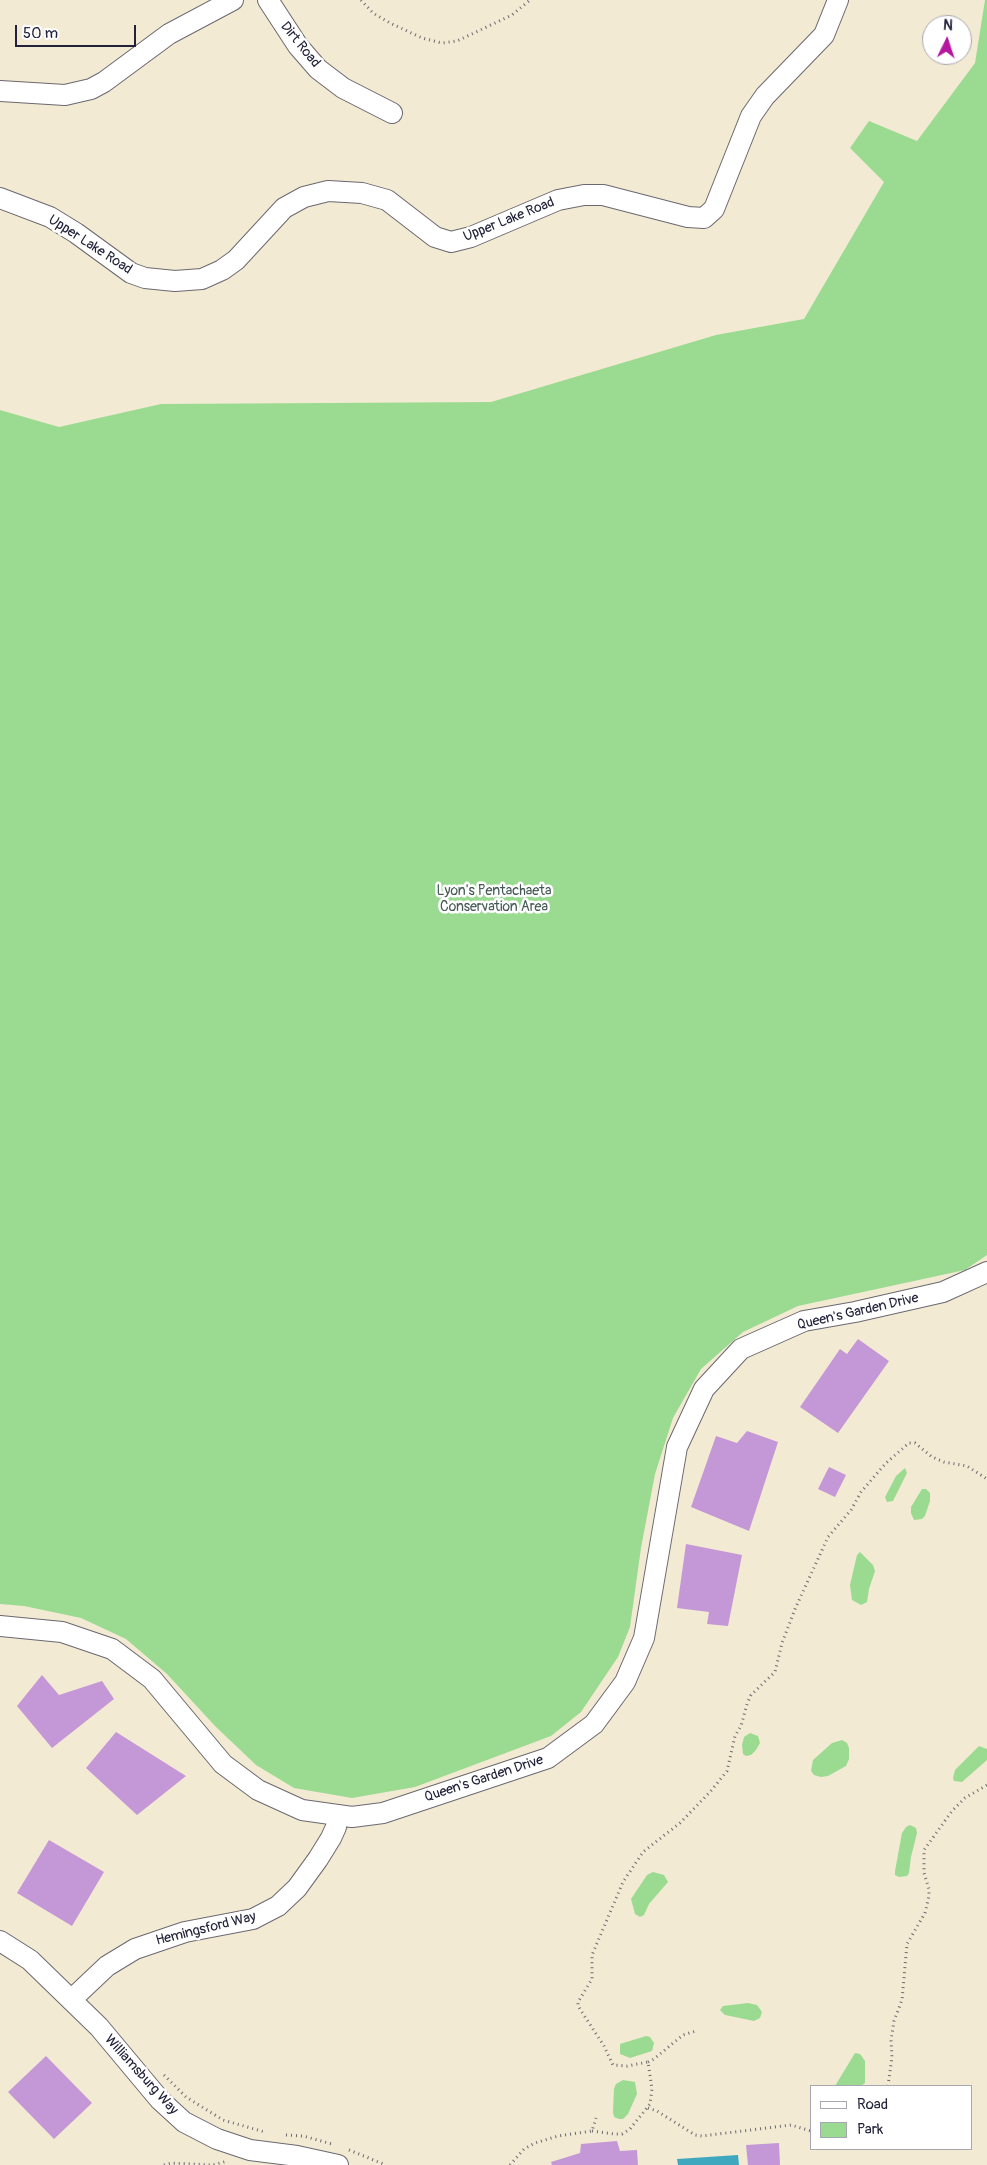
<!DOCTYPE html>
<style>
body{margin:0}
#map{position:relative;width:987px;height:2165px;overflow:hidden;background:#f3ead3;font-family:Pangolin,sans-serif}
canvas{display:block}
.legend{position:absolute;left:810px;top:2085px;width:162px;height:65px;box-sizing:border-box;background:#fff;border:1px solid #a7a7b1;margin:0;padding:6px 9px;list-style:none;font-size:15px;color:#22223b}
.legend li{display:flex;align-items:center;gap:10px;height:25px}
.legend b{width:25px;border:1px solid #a7a7b1}
.north{position:absolute;left:922px;top:15px;width:50px;height:50px;box-sizing:border-box;background:#fff;border:1px solid #a7a7b1;border-radius:50%;rotate:4deg;font-size:14px;font-weight:700;line-height:20px;text-align:center;color:#22223b}
.north::after{content:'';display:block;margin:auto;width:18px;height:22px;background:#b5179e;clip-path:polygon(50% 0,100% 100%,50% 72%,0 100%)}
.scale{position:absolute;left:15px;top:25px;width:121px;height:22px;box-sizing:border-box;border:2px solid #22223b;border-top:0;padding-left:6px;font-size:15px;line-height:18px;white-space:nowrap;color:#22223b;-webkit-text-stroke:4px #fff;paint-order:stroke}
</style>
<div id="map">
<canvas width="987" height="2165"></canvas>
<ul class="legend">
<li><b style="height:6px;background:#fff"></b>Road</li>
<li><b style="height:14px;background:#9bdb91"></b>Park</li>
</ul>
<div class="north">N</div>
<div class="scale">50 m</div>
</div>
<script>
const c = document.querySelector('canvas').getContext('2d');
c.lineJoin = 'round';
function fill(path, color) {
  c.fillStyle = color;
  c.fill(path, 'evenodd');
}
function toPath(rows) {
  const path = new Path2D();
  for (const r of rows) {
    path.moveTo(r[0], r[1]);
    for (let i = 2; i < r.length; i += 2) path.lineTo(r[i], r[i + 1]);
  }
  return path;
}
function trace(path, color, width, dash) {
  c.strokeStyle = color;
  c.lineWidth = width;
  c.lineCap = dash ? 'butt' : 'round';
  c.setLineDash(dash || []);
  c.stroke(path);
}
function drawText(font, color, halo, rows, align = 'center') {
  c.font = font + ' Pangolin,sans-serif';
  c.lineWidth = 5;
  c.setLineDash([]);
  c.textBaseline = 'middle';
  c.strokeStyle = halo;
  c.fillStyle = color;
  for (const [text, x, y, turn = 0] of rows) {
    c.save();
    c.translate(x, y);
    c.rotate((+turn || 0) * Math.PI / 180);
    c.textAlign = isNaN(turn) ? turn : align;
    if (halo) c.strokeText(text, 0, 0);
    c.fillText(text, 0, 0);
    c.restore();
  }
}
const green = toPath([
 [985,0,987,0,987,1255,965,1270,798,1306,743,1332,701,1369,673,1418,655,1474,641,1548,630,1627,618,1657,581,1712,551,1736,415,1787,352,1798,294,1788,256,1765,215,1726,167,1674,126,1639,81,1618,24,1606,0,1604,0,410,59,427,161,404,491,402,716,335,804,319,884,182,850,148,869,121,917,141,975,63],
 [905,1468,907,1473,893,1501,887,1502,885,1497,896,1476],
 [922,1489,926,1489,930,1493,930,1501,925,1516,922,1519,914,1520,911,1513,911,1507],
 [860,1552,873,1565,875,1571,869,1589,867,1602,861,1605,852,1600,850,1585,857,1555],
 [750,1733,758,1736,760,1743,756,1750,751,1755,746,1756,743,1754,742,1745,744,1737],
 [842,1740,847,1743,849,1748,849,1759,846,1766,828,1776,821,1777,814,1775,811,1771,813,1760,832,1743],
 [979,1746,987,1749,987,1760,962,1782,954,1781,953,1778,955,1770],
 [910,1825,916,1828,917,1833,911,1857,909,1873,907,1876,899,1877,895,1875,895,1871,902,1833,906,1827],
 [653,1872,664,1875,668,1882,649,1904,644,1915,640,1917,635,1914,631,1899,647,1875],
 [748,2003,757,2005,762,2012,760,2018,754,2021,725,2015,720,2010,723,2006],
 [646,2036,650,2037,654,2043,652,2051,630,2058,620,2054,620,2044],
 [855,2053,860,2054,865,2061,865,2083,861,2086,835,2086],
 [623,2080,635,2082,637,2094,628,2114,623,2119,619,2119,614,2117,613,2112,614,2089,616,2084]
]);
const water = toPath([
 [738,2155,739,2165,678,2165,677,2159]
]);
const building = toPath([
 [858,1339,889,1361,838,1433,800,1407,840,1349,847,1354],
 [747,1431,778,1442,749,1531,691,1507,716,1436,737,1443],
 [829,1467,846,1475,835,1497,818,1489],
 [686,1544,742,1555,728,1626,707,1624,709,1612,677,1608],
 [42,1675,59,1695,102,1681,114,1699,52,1748,17,1706],
 [116,1732,186,1776,137,1815,86,1768],
 [49,1840,104,1872,72,1926,17,1893],
 [46,2056,92,2103,54,2139,8,2092],
 [617,2141,620,2151,637,2150,638,2165,552,2165,551,2162,580,2153,581,2144],
 [779,2143,780,2165,748,2165,746,2145]
]);
const path = toPath([
 [361,0,373,13,390,23,422,38,442,43,457,41,512,15,530,0],
 [648,2062,654,2059,683,2035,696,2031],
 [164,2075,186,2097,223,2120,265,2132],
 [888,2086,892,2057,891,2040,894,2021,902,2000,907,1944,925,1913,929,1896,929,1889,924,1873,924,1850,952,1811,965,1798,987,1785],
 [648,2108,657,2111,695,2135,702,2136,791,2125,811,2131],
 [592,2131,614,2134,622,2134,630,2129,650,2104,652,2089,648,2062,627,2066,613,2065,604,2046,578,2006,578,2002,592,1979,592,1955,623,1882,643,1852,680,1823,710,1792,727,1771,735,1736,741,1726,747,1704,751,1695,775,1672,782,1643,795,1609,828,1537,851,1510,861,1492,886,1463,909,1443,915,1443,932,1457,944,1462,967,1466,987,1479],
 [286,2135,303,2136,332,2144],
 [349,2150,386,2165],
 [164,2165,171,2163,212,2165,228,2161],
 [510,2165,524,2149,535,2143,558,2136,592,2131,596,2118]
]);
const minor = toPath([
 [268,0,298,46,318,69,343,88,392,113],
 [0,91,65,95,91,89,104,82,169,34,233,0],
 [0,198,50,217,76,233,131,273,145,278,175,281,202,279,222,270,236,260,284,208,304,197,328,191,362,193,387,200,435,237,451,242,471,237,558,200,584,195,603,195,688,217,704,218,714,209,751,116,765,96,824,35,838,0],
 [0,1626,62,1632,112,1649,152,1679,223,1764,258,1790,302,1810,352,1817,383,1813,548,1758,594,1724,625,1682,644,1638,677,1447,704,1389,741,1349,804,1321,855,1312,943,1292,987,1272],
 [0,1941,30,1960,99,2027,160,2100,184,2122,217,2139,250,2150,297,2156,338,2165],
 [71,2000,107,1966,135,1949,185,1932,253,1919,278,1906,297,1888,318,1859,331,1838,336,1827,337,1815]
]);
const streetNames = [
 ["Dirt Road",300,45,51],
 ["Upper Lake Road",509,220,-22],
 ["Upper Lake Road",90,245,33],
 ["Queen's Garden Drive",858,1312,-13],
 ["Queen's Garden Drive",484,1779,-18],
 ["Hemingsford Way",206,1929,-14],
 ["Williamsburg Way",141,2075,48]
];
const parkNames = [
 ["Lyon's Pentachaeta",494,891],
 ["Conservation Area",494,907]
];
fill(green, '#9bdb91');
fill(water, '#3fa8bf');
fill(building, '#c497d6');
trace(minor, '#6b6870', 22);
trace(path, '#6b6870', 3, [1, 4]);
trace(minor, '#fff', 20);
drawText('14px', '#22223b', '#fff', streetNames);
drawText('14px', '#465a55', '#fff', parkNames);
</script>
